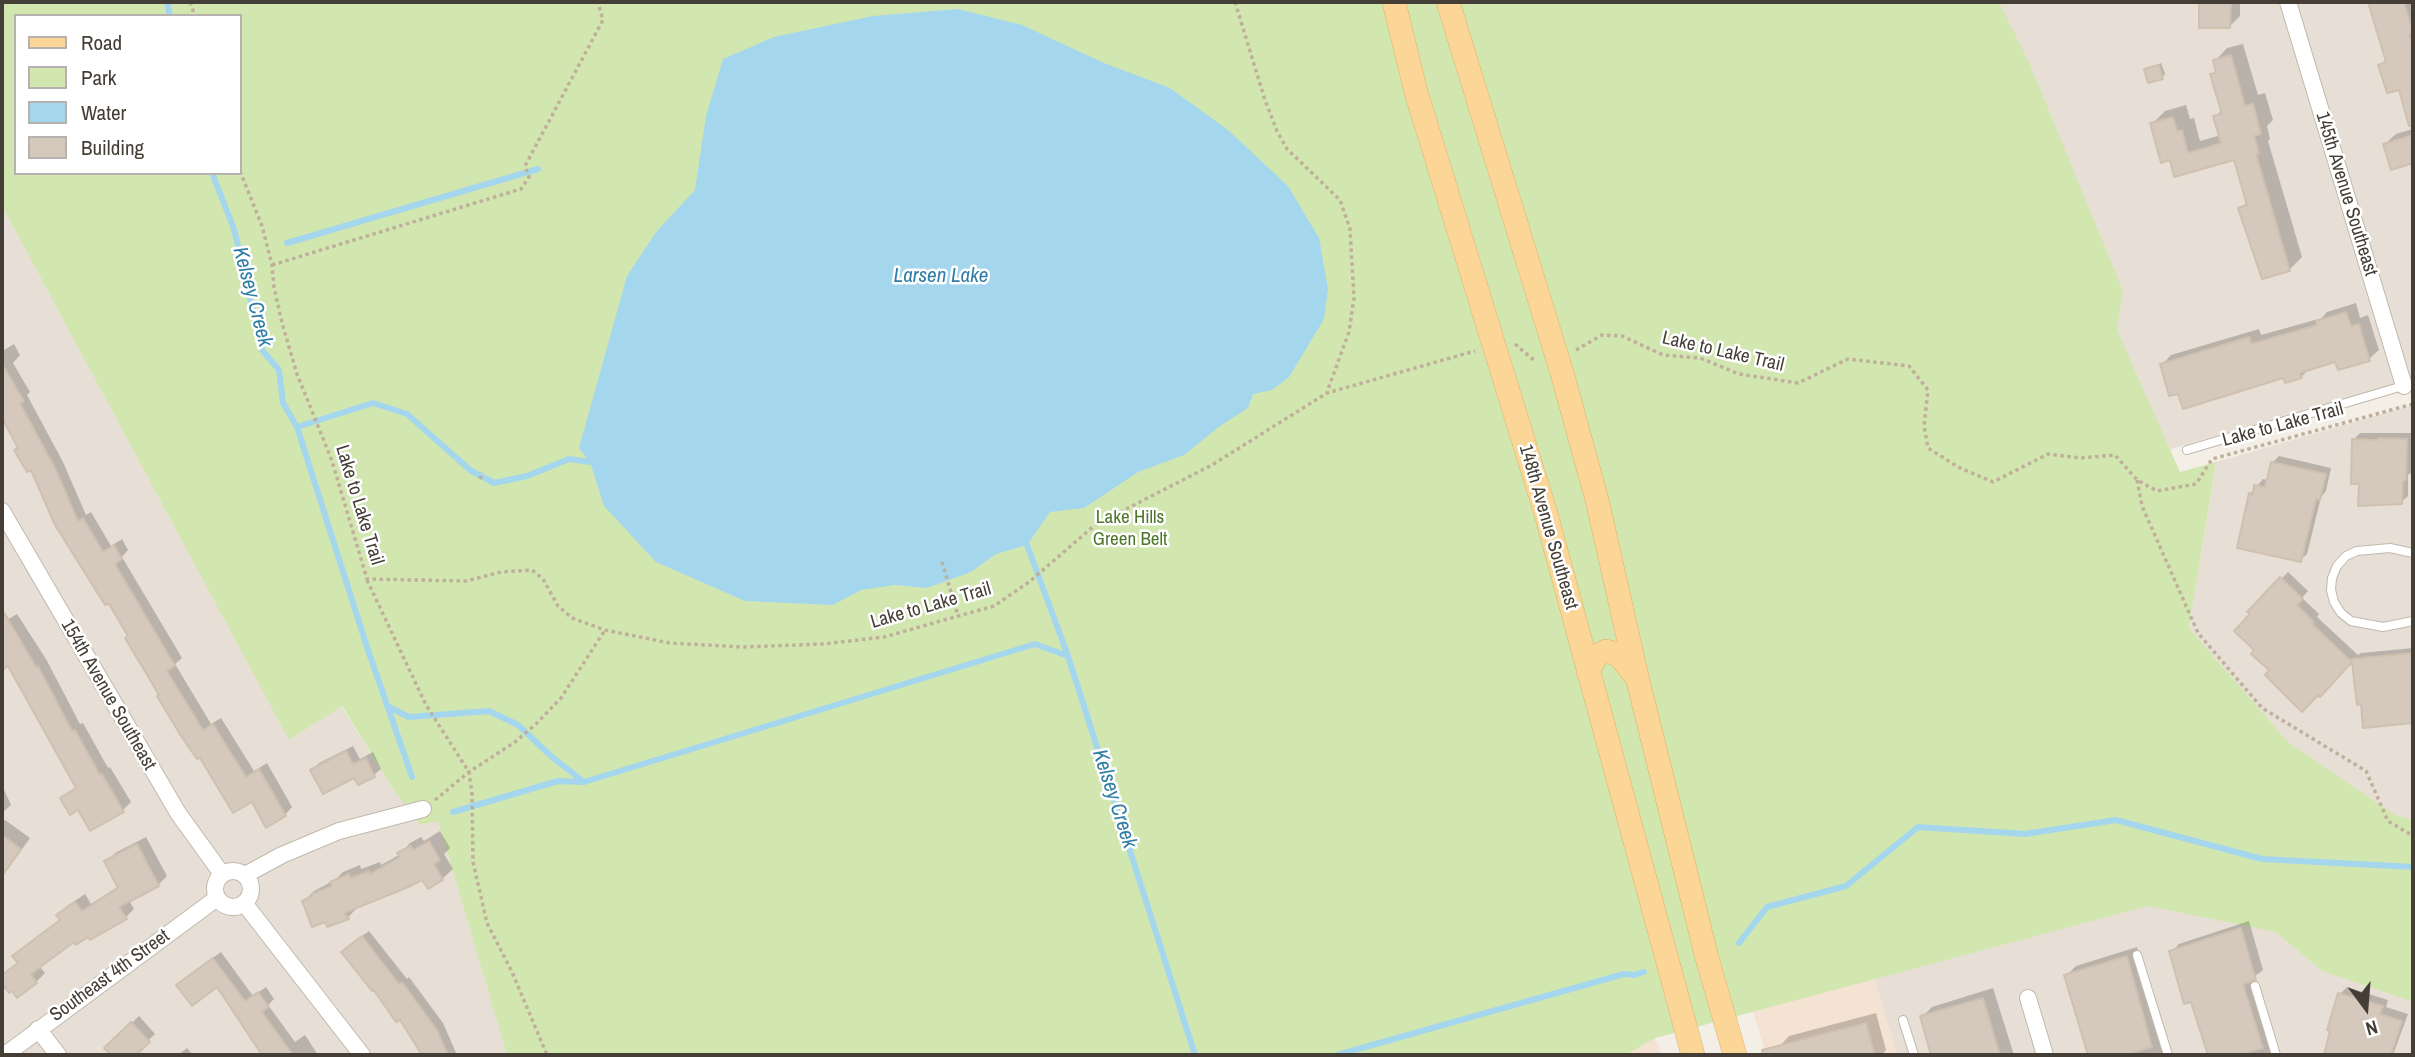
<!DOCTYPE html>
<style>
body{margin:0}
#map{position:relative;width:2415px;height:1057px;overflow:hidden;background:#f3eee6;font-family:"Archivo Narrow",sans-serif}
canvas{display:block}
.frame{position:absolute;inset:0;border:4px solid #453e36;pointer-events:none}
.legend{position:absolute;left:14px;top:14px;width:228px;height:161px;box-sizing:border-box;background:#fff;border:2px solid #b5b2af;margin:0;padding:9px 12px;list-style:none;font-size:21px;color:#453e36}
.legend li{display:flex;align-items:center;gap:14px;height:35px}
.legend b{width:35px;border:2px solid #b5b2af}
.north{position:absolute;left:2331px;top:973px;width:70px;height:70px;-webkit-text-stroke:5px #fff;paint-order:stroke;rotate:164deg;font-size:19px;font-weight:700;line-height:28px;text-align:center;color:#453e36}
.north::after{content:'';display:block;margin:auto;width:24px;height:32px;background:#453e36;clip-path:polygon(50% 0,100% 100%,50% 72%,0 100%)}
</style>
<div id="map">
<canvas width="2415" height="1057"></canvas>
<div class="frame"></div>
<ul class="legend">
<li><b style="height:9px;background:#fbd697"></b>Road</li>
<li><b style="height:19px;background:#d2e6b0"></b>Park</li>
<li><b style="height:19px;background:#a4d6ee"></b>Water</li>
<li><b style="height:19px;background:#d4c9bc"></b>Building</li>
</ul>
<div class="north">N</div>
</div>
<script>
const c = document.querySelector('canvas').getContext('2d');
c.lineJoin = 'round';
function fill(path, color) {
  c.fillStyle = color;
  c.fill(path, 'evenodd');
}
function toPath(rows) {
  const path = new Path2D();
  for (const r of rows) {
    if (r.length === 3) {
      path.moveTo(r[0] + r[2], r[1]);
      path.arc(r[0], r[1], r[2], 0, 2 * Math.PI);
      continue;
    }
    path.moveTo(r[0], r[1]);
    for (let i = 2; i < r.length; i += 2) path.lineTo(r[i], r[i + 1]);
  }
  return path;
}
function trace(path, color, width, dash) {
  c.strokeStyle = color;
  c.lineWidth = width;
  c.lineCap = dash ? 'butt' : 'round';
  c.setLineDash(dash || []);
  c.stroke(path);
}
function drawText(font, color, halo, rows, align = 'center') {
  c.font = font + ' "Archivo Narrow",sans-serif';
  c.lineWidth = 5;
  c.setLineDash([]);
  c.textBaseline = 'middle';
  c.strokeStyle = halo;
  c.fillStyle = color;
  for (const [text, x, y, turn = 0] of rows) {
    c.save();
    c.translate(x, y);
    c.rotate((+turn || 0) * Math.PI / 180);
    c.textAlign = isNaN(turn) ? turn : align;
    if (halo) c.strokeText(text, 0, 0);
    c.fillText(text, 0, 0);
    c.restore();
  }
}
const residential = toPath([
 [1995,2,2413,2,2413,379,2133,460],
 [2,206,289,739,341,706,392,788,438,820,507,1055,2,1055],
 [2413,405,2413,820,2395,815,2288,742,2189,628,2216,462],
 [2258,876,2275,932,2322,971,2413,1002,2413,1055,1897,1055,1874,979]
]);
const commercial = toPath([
 [1874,979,1897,1055,1766,1055,1753,1011],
 [1655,1038,1661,1055,1626,1055]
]);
const green = toPath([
 [2,2,1999,2,2029,62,2123,291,2117,330,2180,472,2216,462,2189,628,2288,742,2395,815,2413,820,2413,1002,2322,971,2275,932,2148,906,1655,1038,1626,1055,507,1055,438,821,420,825,392,788,342,706,289,740,2,206],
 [16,16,240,16,240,173,16,173]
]);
const water = toPath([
 [958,9,1022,25,1104,63,1170,88,1228,130,1288,186,1319,238,1328,289,1324,319,1289,377,1272,390,1253,394,1248,408,1220,426,1184,455,1138,472,1084,508,1050,512,1027,545,996,554,971,572,927,588,895,585,861,590,833,605,745,601,656,562,604,506,590,462,579,448,627,276,657,231,695,190,706,116,723,59,774,37,873,16]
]);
const shadow = toPath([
 [2201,2,2240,2,2240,16,2229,27,2201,26],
 [2370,2,2413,2,2413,94,2403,97,2400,88,2380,65,2387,59],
 [2243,44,2258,95,2265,93,2273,120,2267,126,2270,139,2268,141,2302,257,2290,269,2263,277,2240,209,2248,201,2235,158,2171,158,2152,124,2165,111,2186,105,2190,119,2194,118,2200,141,2221,135,2215,117,2222,110,2212,75,2217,70,2215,61,2227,48],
 [2161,63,2165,74,2162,77,2146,69],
 [2413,129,2413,175,2410,162,2385,144,2396,134],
 [2356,303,2360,318,2368,315,2379,350,2369,359,2336,360,2310,368,2301,377,2284,376,2179,392,2162,365,2171,355,2259,329,2261,335,2322,318,2327,312],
 [14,344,20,355,13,363,30,392,27,395,63,462,86,515,91,512,111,546,122,539,128,550,122,557,182,658,175,664,211,724,221,718,254,771,267,763,292,807,285,815,252,800,161,695,130,636,2,416,2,346,4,350],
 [2360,433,2413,433,2412,472,2408,475,2408,496,2401,502,2361,482,2354,439],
 [2279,456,2331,468,2326,491,2321,497,2307,554,2300,560,2250,494,2263,479,2268,480,2272,463],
 [2288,572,2308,591,2302,598,2319,614,2317,617,2358,655,2361,653,2413,648,2413,722,2365,726,2362,702,2358,703,2354,659,2320,694,2271,670,2257,650,2252,614,2250,612],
 [17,614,46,659,80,724,83,723,108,768,110,767,131,802,123,810,62,798,77,786,8,664,5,666,2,660,2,623],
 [353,746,360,759,373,752,381,769,374,775,359,783,355,775,312,770,319,763],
 [2,785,11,805,2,813],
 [5,820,30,838,2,877,2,824],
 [440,831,450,848,444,854,453,869,442,879,423,877,358,907,348,917,304,901,314,891,335,880,343,872,360,865,361,869,380,862,381,865,399,855,410,843,421,837,424,841],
 [146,837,167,876,158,885,129,900,134,909,126,917,75,939,39,966,45,973,36,982,12,989,7,987,2,991,2,975,19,962,14,956,61,919,58,915,67,906,85,894,91,904,119,886,107,862,115,853],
 [2249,921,2263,970,2251,979,2275,1055,2210,1055,2193,1000,2171,952,2179,944],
 [369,931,407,979,409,977,443,1023,457,1055,423,1055,418,1043,374,987,350,945],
 [2137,947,2169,1055,2090,1055,2066,976,2076,966],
 [221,952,253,996,266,987,274,999,268,1005,295,1042,305,1035,318,1055,276,1055,217,985,185,978],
 [2347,987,2388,1000,2386,1007,2408,1014,2393,1055,2328,1055,2340,994],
 [1993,988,2014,1055,1933,1055,1922,1017,1932,1007],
 [1876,1013,1886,1050,1882,1055,1781,1055,1779,1047,1789,1036],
 [139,1016,155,1034,133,1055,113,1055,106,1048],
 [187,1048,193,1055,178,1055]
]);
const stream = toPath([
 [167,2,170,16],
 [212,173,234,229,262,350,279,370,283,403,297,427,373,403,407,414,470,470,494,483,527,476,569,459,590,462],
 [287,243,538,169],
 [297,427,367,647,412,777],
 [1027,545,1068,656,1195,1055],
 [387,706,409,717,489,711,518,725,552,757,584,782],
 [453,812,558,781,584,782,1035,644,1068,656],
 [1739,943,1767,907,1846,886,1918,827,2025,834,2116,820,2262,859,2413,867],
 [1337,1055,1624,974,1634,975,1644,972]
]);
const building = toPath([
 [2199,2,2231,2,2230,28,2199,28,2199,2],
 [2368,2,2404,2,2413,33,2409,35,2413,49,2413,125,2409,126,2399,90,2387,93,2378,65,2386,62,2368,2],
 [2231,55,2245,106,2253,104,2261,134,2254,136,2259,153,2256,154,2290,271,2262,279,2238,208,2247,205,2234,160,2174,177,2170,160,2161,163,2150,123,2173,117,2177,131,2182,130,2188,153,2221,143,2213,116,2222,114,2210,74,2216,73,2213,60,2231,55],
 [2159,65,2163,79,2148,83,2144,69,2159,65],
 [2413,135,2413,163,2391,170,2383,144,2413,135],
 [2346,312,2351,326,2359,324,2370,361,2338,370,2335,362,2300,373,2302,378,2285,383,2283,378,2183,409,2178,394,2169,396,2160,364,2249,337,2251,344,2317,325,2316,321,2346,312],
 [2,364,24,401,20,403,56,470,78,521,83,518,103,552,114,545,122,559,115,564,175,666,167,671,203,730,213,724,246,777,259,769,286,816,266,828,252,802,233,813,200,758,197,759,181,736,157,696,159,695,125,638,128,636,109,604,105,605,55,525,31,470,27,472,14,450,18,448,2,418,2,364],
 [2379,438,2407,439,2406,480,2403,480,2402,504,2358,506,2359,484,2351,484,2352,439,2379,440,2379,438],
 [2271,462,2326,474,2320,500,2316,499,2301,562,2237,548,2249,493,2253,495,2254,485,2265,487,2271,462],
 [2280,577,2303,599,2297,605,2314,622,2312,624,2352,662,2352,659,2412,653,2413,723,2363,728,2361,704,2357,705,2352,662,2320,697,2318,695,2302,712,2265,675,2269,670,2251,654,2254,650,2234,631,2250,614,2247,612,2280,577],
 [2,609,36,667,38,666,72,731,75,730,100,775,102,774,124,812,90,831,78,810,70,815,60,798,76,788,8,666,2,670,2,609],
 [346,751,353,764,366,758,375,777,358,785,354,778,323,794,310,770,346,751],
 [2,835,21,849,2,876,2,835],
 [429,841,440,860,434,864,443,880,428,889,422,880,406,888,344,913,349,919,327,927,325,922,312,927,302,901,312,896,312,894,332,886,330,882,349,874,351,878,369,871,370,874,400,857,397,853,411,846,413,850,429,841],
 [137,844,159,886,119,907,127,919,90,940,88,937,76,945,74,942,31,974,37,983,17,998,12,991,9,993,2,983,2,975,18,963,12,956,60,920,56,915,75,902,82,911,118,888,104,861,137,844],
 [2241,928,2256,980,2243,984,2263,1048,2240,1055,2208,1055,2191,1002,2184,1004,2169,951,2241,928],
 [362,936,399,984,402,982,437,1030,448,1055,422,1055,400,1020,396,1022,373,989,372,991,341,952,362,936],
 [2127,956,2152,1047,2126,1055,2088,1055,2064,975,2127,956],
 [213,958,245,1001,258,992,269,1007,262,1012,293,1055,262,1055,217,987,192,1006,176,985,213,958],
 [2338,993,2383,1006,2380,1014,2402,1021,2391,1055,2324,1055,2330,1031,2327,1030,2338,993],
 [1983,998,2000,1055,1931,1055,1920,1016,1983,998],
 [131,1022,150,1042,136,1055,111,1055,104,1048,131,1022],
 [1866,1023,1875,1055,1763,1055,1762,1050,1866,1023]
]);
const path = toPath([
 [190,2,195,16],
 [1235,2,1265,100,1277,131,1287,149,1340,200,1350,229,1354,298,1349,332,1327,392],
 [240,171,262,226,272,265,274,287,282,323,297,374,332,461,367,579,466,581,501,572,532,570,543,579,558,606,572,618,605,630,670,643,743,647,823,644,884,637,994,606,1029,582,1095,525,1212,465,1327,393,1475,351],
 [272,265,521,189,529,177,525,166,603,20,598,2],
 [1515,344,1536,362],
 [1576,350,1602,335,1622,336,1663,355,1700,358,1739,374,1798,383,1848,359,1909,366,1928,390,1924,426,1928,448,1958,467,1993,482,2048,454,2080,458,2115,455,2137,480,2157,491,2196,484,2212,459,2413,404],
 [480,479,482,472],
 [2137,480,2142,506,2198,633,2262,708,2366,771,2388,821,2413,836],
 [942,562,958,616],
 [367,580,426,705,469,772,472,794,473,862,487,923,512,972,547,1055],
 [435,800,469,772,515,742,536,724,561,698,605,630]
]);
const lane = toPath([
 [2187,450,2413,383],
 [2413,553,2390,548,2357,551,2346,556,2337,566,2332,578,2331,590,2334,602,2341,613,2351,621,2383,627,2413,621],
 [2137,955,2168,1055],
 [2255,986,2276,1055],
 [1903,1020,1914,1055]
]);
const street = toPath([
 [2288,2,2404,386],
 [2,511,178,813,222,874],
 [233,889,18],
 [245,875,282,855,339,831,423,809],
 [244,903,362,1055],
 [2028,998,2045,1055],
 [38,1029,58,1055],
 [5,1055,217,898]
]);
const primary = toPath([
 [1394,2,1416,92,1546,514,1693,1055],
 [1448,2,1562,373,1597,500,1638,681,1707,958,1735,1055],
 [1588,671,1596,656,1606,651,1619,655,1634,674]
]);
const streetNames = [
 ["145th Avenue Southeast",2346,194,73],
 ["Lake to Lake Trail",1723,352,13],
 ["Lake to Lake Trail",2283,425,-15],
 ["Lake to Lake Trail",359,505,73],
 ["148th Avenue Southeast",1548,527,74],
 ["Lake to Lake Trail",931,606,-16],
 ["154th Avenue Southeast",108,695,60],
 ["Southeast 4th Street",110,976,-36]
];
const parkNames = [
 ["Lake Hills",1130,518],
 ["Green Belt",1130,540]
];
const waterNames = [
 ["Larsen Lake",941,276],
 ["Kelsey Creek",252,297,75],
 ["Kelsey Creek",1114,799,72]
];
fill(residential, '#e7dfd5');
fill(commercial, '#f4e3d2');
fill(green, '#d2e6b0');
fill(water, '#a4d6ee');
fill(shadow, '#0003');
trace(stream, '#a4d6ee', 6);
fill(building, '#d4c9bc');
trace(building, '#cfc0b0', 2);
trace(lane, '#c1b8ac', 10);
trace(street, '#c1b8ac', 18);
trace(primary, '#e0b267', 24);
trace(path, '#bfaf9b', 3.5, [3.5, 3.5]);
trace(lane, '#fff', 8);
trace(street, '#fff', 16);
trace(primary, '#fbd697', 23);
drawText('19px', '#453e36', '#fff', streetNames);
drawText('19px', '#4d762b', '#fff', parkNames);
drawText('italic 21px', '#307ea6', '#fff', waterNames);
</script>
